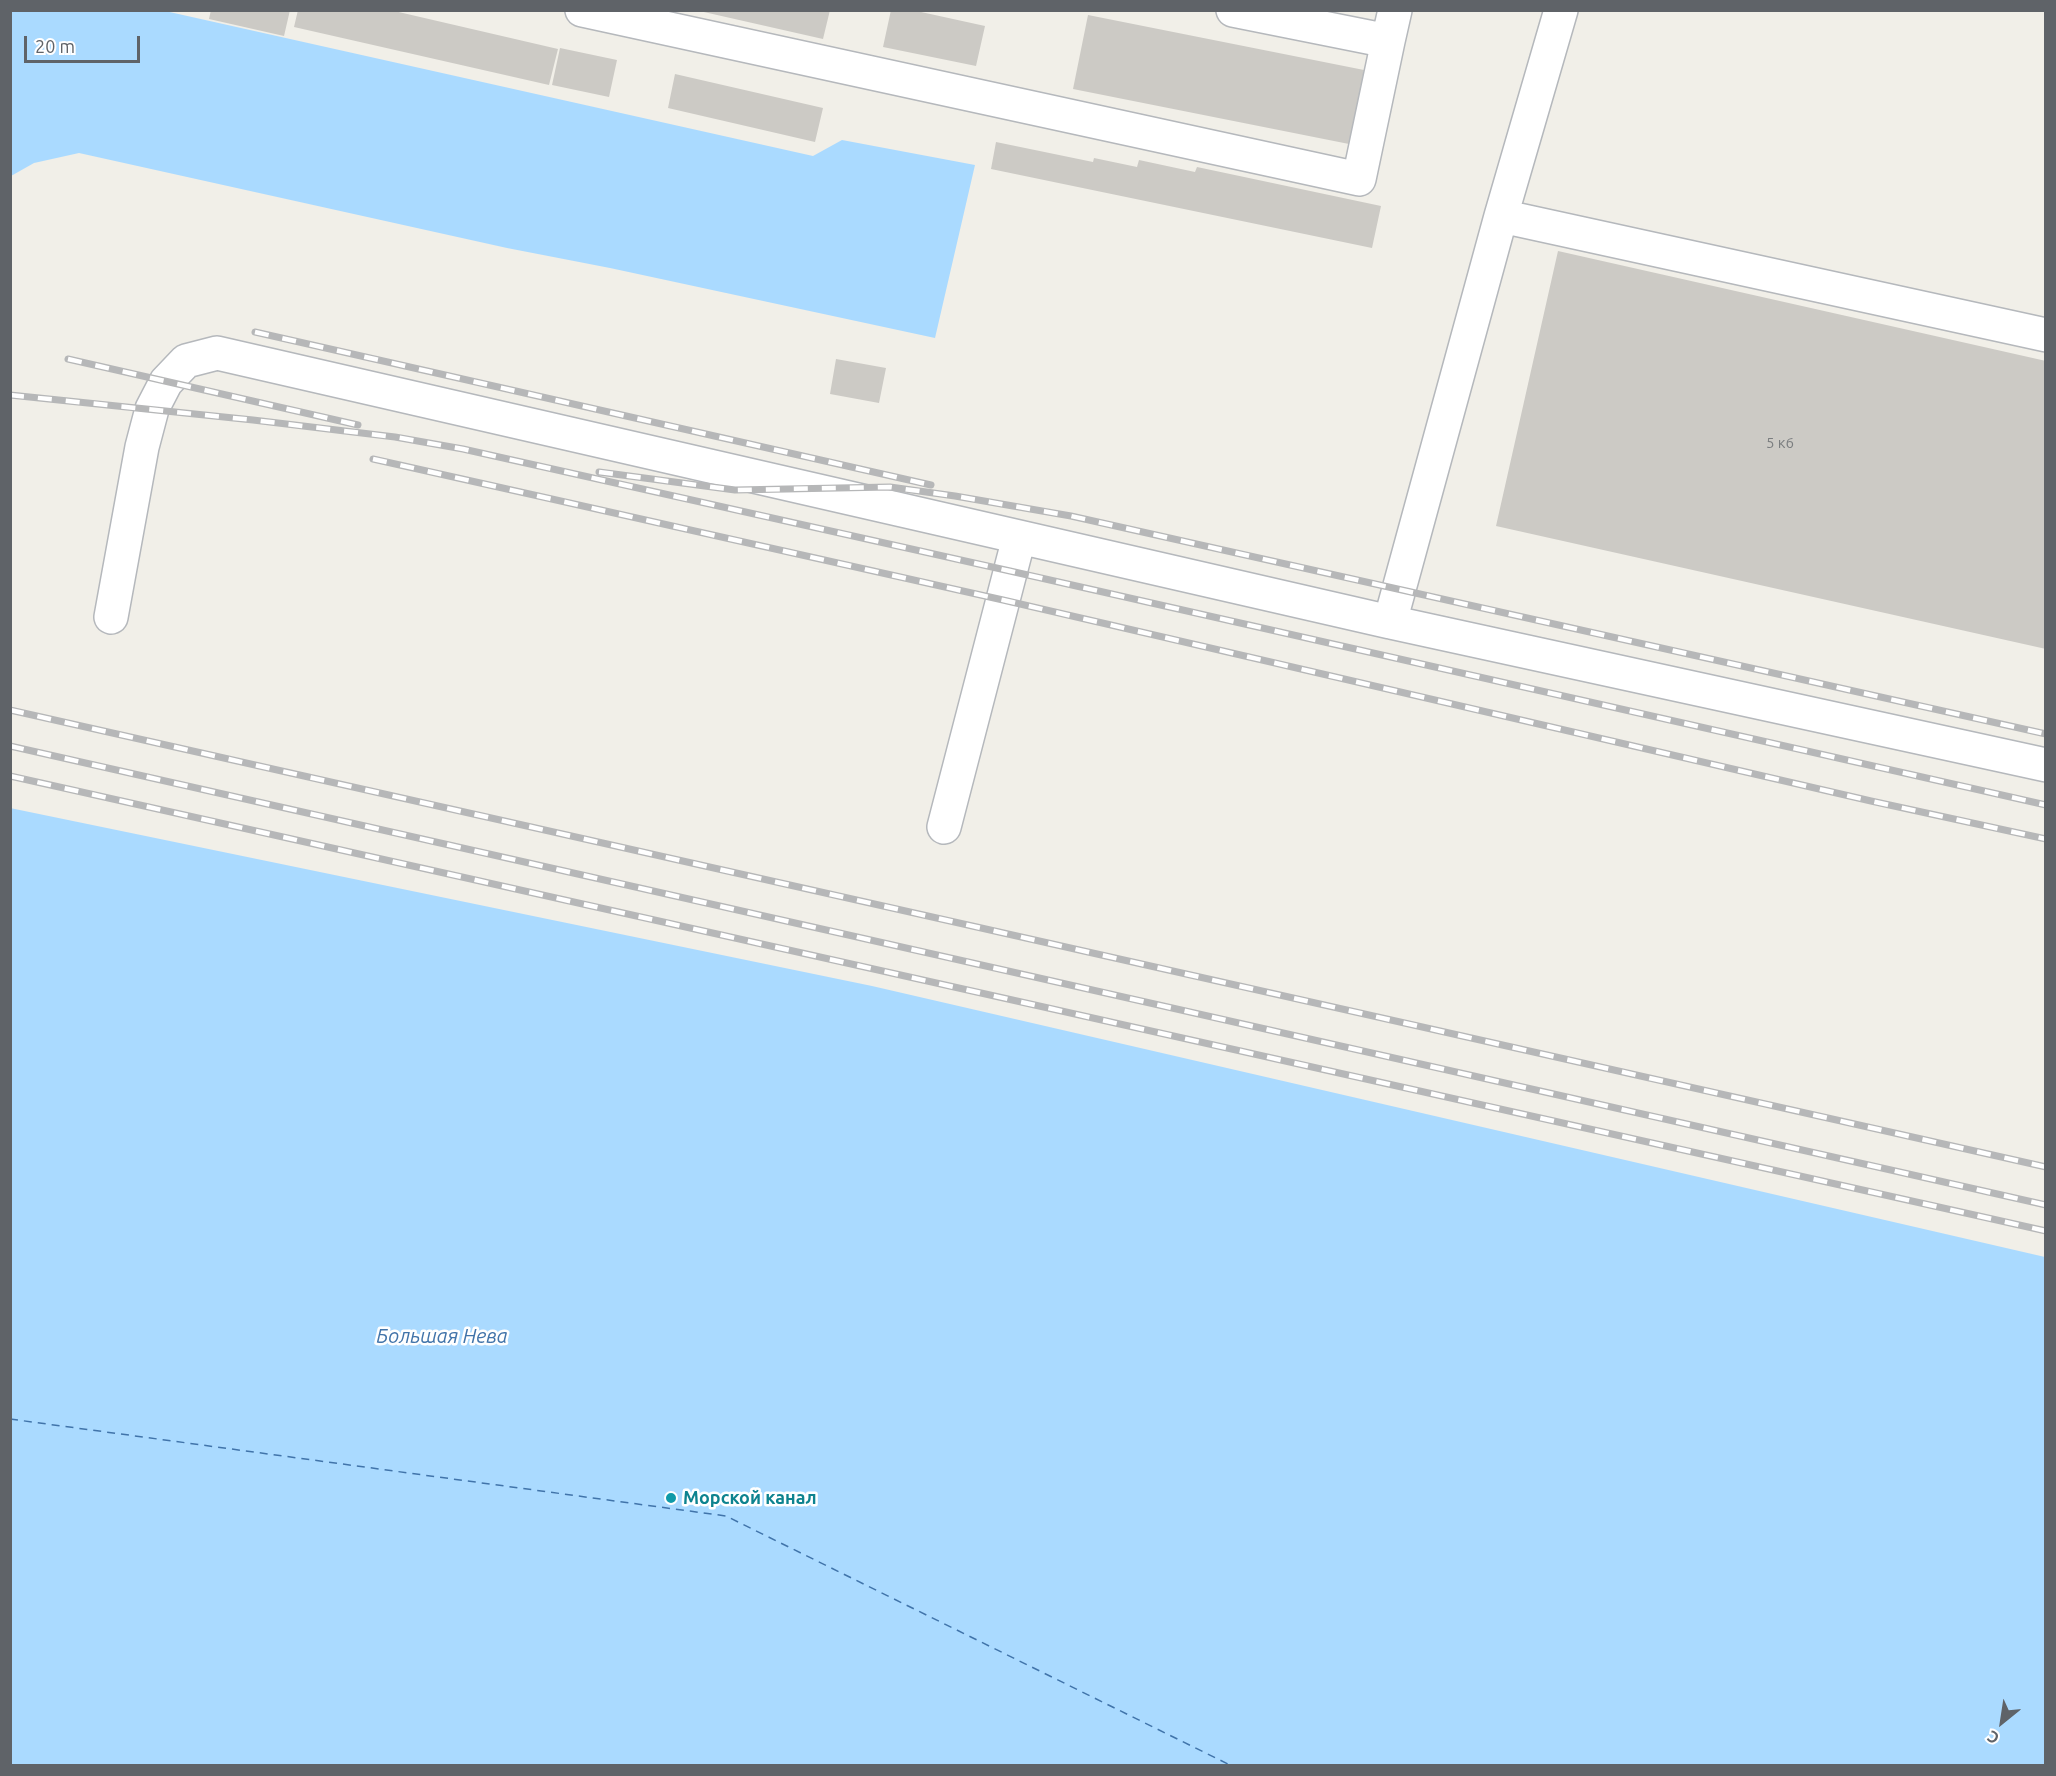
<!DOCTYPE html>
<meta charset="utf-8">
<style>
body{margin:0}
#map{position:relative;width:2056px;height:1776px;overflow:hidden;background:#f1efe8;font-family:Ubuntu,sans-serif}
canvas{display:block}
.frame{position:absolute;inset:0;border:12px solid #5f6368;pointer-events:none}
.north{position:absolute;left:1972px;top:1692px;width:60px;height:60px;-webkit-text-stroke:4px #fff;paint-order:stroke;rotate:210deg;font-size:16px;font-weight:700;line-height:24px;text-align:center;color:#5f6368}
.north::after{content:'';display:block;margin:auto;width:21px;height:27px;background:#5f6368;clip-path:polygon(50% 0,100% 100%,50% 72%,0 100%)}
.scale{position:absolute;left:24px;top:36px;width:116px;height:27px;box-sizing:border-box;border:3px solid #5f6368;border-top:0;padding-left:8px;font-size:18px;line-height:21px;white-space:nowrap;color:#5f6368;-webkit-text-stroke:4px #fff;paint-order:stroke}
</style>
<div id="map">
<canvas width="2056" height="1776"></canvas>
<div class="frame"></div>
<div class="north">С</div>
<div class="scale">20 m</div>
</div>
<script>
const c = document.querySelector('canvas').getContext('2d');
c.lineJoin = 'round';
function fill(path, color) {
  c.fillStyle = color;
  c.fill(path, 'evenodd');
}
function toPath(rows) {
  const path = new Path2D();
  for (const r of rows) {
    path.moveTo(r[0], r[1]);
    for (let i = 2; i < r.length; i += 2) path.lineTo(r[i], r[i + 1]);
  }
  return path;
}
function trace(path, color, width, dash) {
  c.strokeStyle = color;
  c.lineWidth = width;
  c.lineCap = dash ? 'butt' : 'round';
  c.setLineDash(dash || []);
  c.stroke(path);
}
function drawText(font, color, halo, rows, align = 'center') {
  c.font = font + ' Ubuntu,sans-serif';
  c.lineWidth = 5;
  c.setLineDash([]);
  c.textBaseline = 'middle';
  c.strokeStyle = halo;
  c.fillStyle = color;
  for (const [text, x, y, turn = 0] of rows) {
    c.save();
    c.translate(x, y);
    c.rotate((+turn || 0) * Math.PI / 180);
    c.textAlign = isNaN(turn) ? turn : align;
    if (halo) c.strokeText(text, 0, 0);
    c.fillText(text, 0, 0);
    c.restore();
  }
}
const water = toPath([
 [11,10,165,11,813,156,842,140,975,165,935,338,610,268,507,248,79,153,34,163,11,176],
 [10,808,872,986,2045,1257,2045,1765,11,1765]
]);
const ferry = toPath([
 [10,1419,726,1516,1232,1766]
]);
const building = toPath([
 [211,10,290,10,284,36,209,19],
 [298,10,390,10,558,49,549,85,294,27],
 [695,10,830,10,823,39],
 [891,10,912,10,985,26,976,66,883,47],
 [1088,15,1364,70,1349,144,1073,89],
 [560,48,617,60,609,97,552,85],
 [675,74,823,108,815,142,668,108],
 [996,142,1093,162,1094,158,1137,167,1139,160,1195,172,1197,167,1381,206,1372,248,991,169],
 [1558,251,2046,361,2046,649,1496,526],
 [836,359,886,368,879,403,830,394]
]);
const minor = toPath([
 [582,10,1359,179,1388,41],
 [1233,10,1388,41,1395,10],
 [1501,216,2046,335],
 [111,617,142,447,152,409,166,382,186,361,217,353,1390,622,1501,216,1561,10],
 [1390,622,2046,765],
 [944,827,1019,538]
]);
const rail = toPath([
 [255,332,931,485],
 [68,359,358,425],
 [10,395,253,420,395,437,463,449,1010,571,2046,805],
 [373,459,1003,600,1871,801,2046,839],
 [599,472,735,490,890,487,955,496,1071,516,2046,734],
 [10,710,2046,1167],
 [10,746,2046,1205],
 [10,776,2046,1231]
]);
const markers = [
 [671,1498,6,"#0f9aa8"]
];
const numberNames = [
 ["5 к6",1780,443]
];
const cultureNames = [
 ["Морской канал",683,1498]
];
const waterNames = [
 ["Большая Нева",442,1336]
];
fill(water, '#aadaff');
trace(ferry, '#4174aa', 1.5, [8, 6]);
fill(building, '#cccac5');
trace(minor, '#b5b8bc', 36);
trace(minor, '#fff', 33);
trace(rail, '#b6b7b8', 7);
trace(rail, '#fff', 4.5, [14]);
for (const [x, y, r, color] of markers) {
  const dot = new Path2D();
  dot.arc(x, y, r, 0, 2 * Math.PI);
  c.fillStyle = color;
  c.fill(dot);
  trace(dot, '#fff', 2);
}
drawText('15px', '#7a7d7f', null, numberNames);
drawText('bold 18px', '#0d838f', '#fff', cultureNames, 'left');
drawText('italic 20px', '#4174aa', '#fff', waterNames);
</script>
